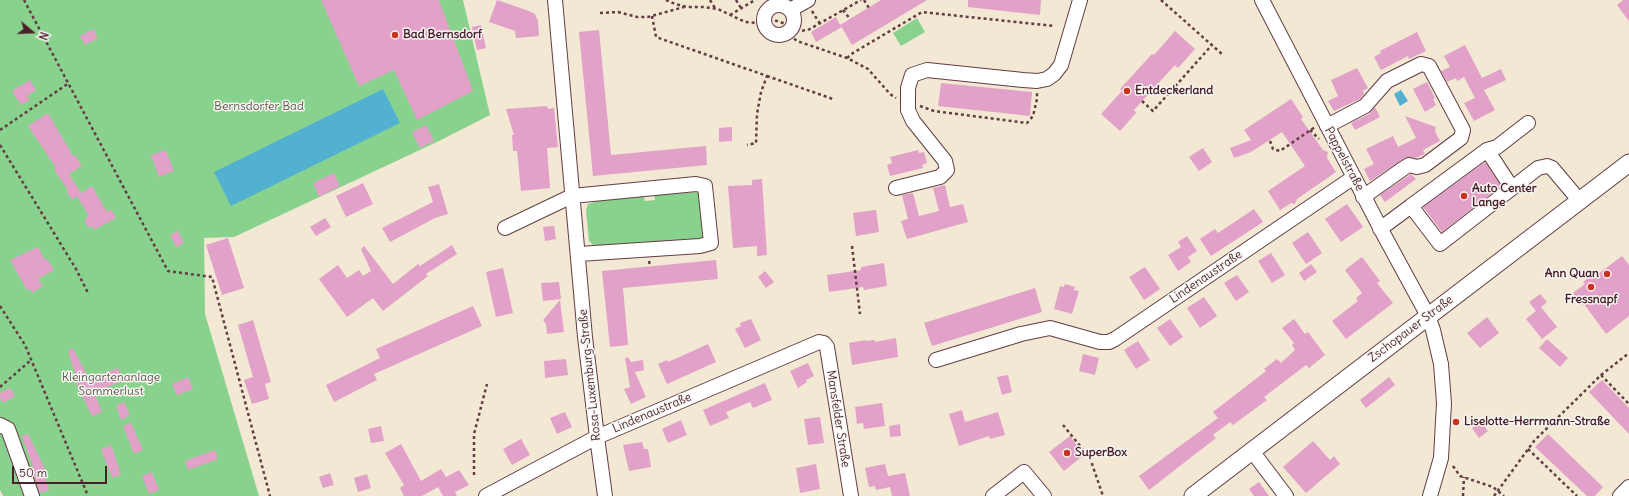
<!DOCTYPE html>
<meta charset="utf-8">
<style>
body{margin:0}
#map{position:relative;width:1629px;height:496px;overflow:hidden;background:#f2e8d3;font-family:Delius,sans-serif}
canvas{display:block}
.north{position:absolute;left:12px;top:12px;width:40px;height:40px;-webkit-text-stroke:3px #f6f6f2;paint-order:stroke;rotate:109deg;font-size:11px;font-weight:700;line-height:16px;text-align:center;color:#4a1f2b}
.north::after{content:'';display:block;margin:auto;width:14px;height:18px;background:#4a1f2b;clip-path:polygon(50% 0,100% 100%,50% 72%,0 100%)}
.scale{position:absolute;left:12px;top:466px;width:95px;height:18px;box-sizing:border-box;border:2px solid #4a1f2b;border-top:0;padding-left:5px;font-size:12px;line-height:14px;white-space:nowrap;color:#4a1f2b;-webkit-text-stroke:3px #f6f6f2;paint-order:stroke}
</style>
<div id="map">
<canvas width="1629" height="496"></canvas>
<div class="north">N</div>
<div class="scale">50 m</div>
</div>
<script>
const c = document.querySelector('canvas').getContext('2d');
c.lineJoin = 'round';
function fill(path, color) {
  c.fillStyle = color;
  c.fill(path, 'evenodd');
}
function toPath(rows) {
  const path = new Path2D();
  for (const r of rows) {
    if (r.length === 3) {
      path.moveTo(r[0] + r[2], r[1]);
      path.arc(r[0], r[1], r[2], 0, 2 * Math.PI);
      continue;
    }
    path.moveTo(r[0], r[1]);
    for (let i = 2; i < r.length; i += 2) path.lineTo(r[i], r[i + 1]);
  }
  return path;
}
function trace(path, color, width, dash) {
  c.strokeStyle = color;
  c.lineWidth = width;
  c.lineCap = dash ? 'butt' : 'round';
  c.setLineDash(dash || []);
  c.stroke(path);
}
function drawText(font, color, halo, rows, align = 'center') {
  c.font = font + ' Delius,sans-serif';
  c.lineWidth = 3;
  c.setLineDash([]);
  c.textBaseline = 'middle';
  c.strokeStyle = halo;
  c.fillStyle = color;
  for (const [text, x, y, turn = 0] of rows) {
    c.save();
    c.translate(x, y);
    c.rotate((+turn || 0) * Math.PI / 180);
    c.textAlign = isNaN(turn) ? turn : align;
    if (halo) c.strokeText(text, 0, 0);
    c.fillText(text, 0, 0);
    c.restore();
  }
}
const green = toPath([
 [0,0,463,0,490,115,439,141,234,237,204,238,205,314,259,496,3,496,0,490],
 [917,18,925,32,901,46,893,33],
 [699,192,704,239,599,247,599,245,593,245,589,241,586,210,588,204,595,202,595,200,644,196,645,201,655,200,654,195]
]);
const water = toPath([
 [383,89,400,123,231,206,214,172],
 [1401,90,1408,101,1400,106,1394,94]
]);
const building = toPath([
 [321,0,439,0,473,91,417,120,394,70,359,86],
 [497,0,529,11,535,14,538,21,539,36,516,38,515,31,489,22],
 [881,0,927,0,852,45,841,26,842,27,816,42,811,32,836,17,840,25],
 [968,0,1041,0,1040,15,968,7],
 [1623,0,1629,0,1629,21,1617,5],
 [481,25,486,48,477,50,472,27],
 [93,29,98,38,85,45,80,36],
 [599,30,611,155,706,146,707,165,593,176,579,32],
 [1175,31,1195,49,1178,68,1175,65,1134,110,1136,113,1120,131,1101,114,1122,91,1120,89,1152,54,1154,55],
 [1417,32,1426,51,1409,59,1408,56,1381,70,1374,57,1381,53,1380,51],
 [1465,45,1482,78,1501,69,1506,80,1484,90,1495,110,1474,121,1464,103,1475,98,1464,77,1457,81,1456,78,1447,82,1441,71,1450,67,1444,56],
 [1357,68,1368,88,1363,91,1364,94,1360,99,1334,111,1328,101,1338,96,1331,80],
 [30,80,36,90,27,96,30,100,21,105,12,91],
 [1427,82,1435,98,1433,99,1436,105,1425,112,1413,89],
 [941,83,1032,92,1030,116,938,106],
 [1291,99,1303,117,1301,119,1323,150,1328,152,1327,158,1336,172,1297,199,1295,204,1291,203,1280,210,1268,191,1305,166,1282,132,1251,152,1234,158,1230,148,1251,140,1244,130],
 [547,106,548,109,554,108,558,147,547,148,550,188,521,191,517,151,513,151,512,135,514,135,506,109],
 [1375,107,1380,117,1355,130,1351,123,1369,114],
 [48,113,73,156,75,155,82,166,69,174,81,193,92,186,107,212,111,209,116,218,94,230,92,226,89,228,84,220,89,216,77,196,72,200,66,191,68,190,54,170,56,168,28,126],
 [1405,116,1436,127,1435,131,1440,141,1423,150,1425,154,1416,158,1410,157,1405,158,1370,181,1364,169,1374,164,1366,149,1393,136,1398,147,1416,138],
 [426,125,434,141,420,148,412,132],
 [732,127,732,141,719,142,719,128],
 [1203,148,1212,162,1199,171,1189,157],
 [166,150,174,171,159,177,151,155],
 [918,150,919,153,924,152,927,163,922,165,923,168,890,176,887,165,892,163,890,157],
 [1485,162,1501,186,1442,232,1423,207],
 [334,173,340,186,319,197,313,183],
 [1411,174,1416,179,1385,202,1380,195],
 [762,179,767,255,757,256,757,246,733,248,728,186,752,185,752,180],
 [363,183,373,204,346,217,336,196],
 [439,184,448,214,435,218,390,242,382,228,433,202,428,187],
 [945,185,950,207,963,204,968,222,907,239,901,221,908,219,902,195,913,193,919,216,939,211,933,188],
 [1347,204,1363,227,1341,242,1325,219],
 [1254,209,1263,222,1211,256,1200,239,1215,229,1218,233],
 [876,210,879,232,856,236,853,213],
 [325,218,331,227,316,236,310,227],
 [554,226,556,239,545,241,543,227],
 [178,231,184,243,176,247,170,235],
 [1308,232,1322,253,1306,264,1292,243],
 [1187,236,1197,251,1188,257,1191,262,1178,271,1168,255,1181,247,1178,242],
 [228,238,244,288,222,295,206,245],
 [452,245,457,254,426,274,428,276,383,311,373,298,347,317,319,279,338,265,347,278,359,270,363,276,371,271,361,249,364,246,393,284,418,264,420,266],
 [38,247,45,260,47,258,54,270,38,279,43,286,32,293,30,289,27,290,10,260],
 [1271,253,1285,275,1272,283,1258,261],
 [1622,256,1629,265,1629,316,1606,334,1584,304,1582,305,1573,293,1585,284,1583,282,1592,275,1594,277],
 [1362,257,1380,281,1377,283,1393,303,1346,339,1332,321,1358,301,1356,298,1362,293,1345,270],
 [716,260,718,279,623,288,628,345,610,347,602,271],
 [884,263,887,286,864,290,863,287,829,292,827,275,861,270,861,267],
 [1311,264,1317,272,1304,281,1299,273],
 [1145,267,1160,289,1144,300,1129,277],
 [503,268,513,313,496,317,486,272],
 [765,271,774,282,766,288,758,277],
 [1237,275,1249,292,1236,301,1224,283],
 [559,282,561,299,543,301,541,283],
 [1065,284,1075,287,1074,290,1079,291,1072,314,1054,309,1060,286,1064,287],
 [1035,288,1042,312,932,346,924,323],
 [1540,294,1547,302,1541,307,1557,327,1542,339,1526,319,1536,311,1529,302],
 [1204,297,1217,316,1200,328,1187,308],
 [560,300,564,332,547,334,546,324,543,320],
 [473,306,482,326,374,374,377,380,334,402,326,385,380,358,376,349],
 [1487,317,1499,333,1480,348,1467,333],
 [751,319,761,340,745,348,735,329,741,326,740,323],
 [1170,319,1183,337,1170,346,1157,328],
 [1294,319,1305,334,1308,332,1325,355,1309,368,1306,365,1264,397,1267,400,1233,425,1230,422,1213,435,1216,438,1149,490,1139,476,1218,418,1213,412,1266,371,1264,369,1277,359,1281,363,1295,350,1292,345,1294,343,1282,328],
 [253,320,271,382,265,384,269,399,252,404,244,380,253,377,238,325],
 [896,338,898,357,852,365,849,343,865,340,865,341,875,340,875,342],
 [1547,339,1568,358,1560,367,1539,348],
 [1138,341,1150,360,1136,369,1124,350],
 [708,344,716,362,667,384,658,364,667,360,668,362,675,359],
 [73,348,89,379,118,368,123,381,94,392,102,412,92,416,75,381,77,379,68,351],
 [1083,354,1099,358,1095,375,1079,371],
 [628,357,631,362,643,360,644,370,635,372,646,397,631,404,624,389,630,387,625,358],
 [566,359,568,375,545,378,544,361],
 [808,363,814,376,806,380,807,382,798,388,790,371],
 [1008,375,1012,392,1002,395,997,377],
 [188,377,193,389,177,395,172,384],
 [1389,377,1395,385,1366,408,1360,400],
 [1602,380,1629,408,1629,434,1589,392],
 [765,383,772,400,753,408,750,402,726,412,729,418,710,426,703,410],
 [10,388,15,396,3,403,0,397,0,393],
 [124,402,130,415,121,420,116,406],
 [882,403,885,426,864,429,863,423,857,424,855,407],
 [962,410,965,422,998,412,1005,435,990,439,989,436,959,446,949,414],
 [565,412,572,427,557,434,550,418],
 [820,417,824,443,808,445,804,419],
 [681,420,687,435,668,443,662,429],
 [1481,422,1488,431,1479,438,1472,428],
 [131,423,143,450,134,454,123,426],
 [900,424,901,436,890,437,889,426],
 [381,426,384,441,371,443,368,429],
 [28,434,46,471,43,472,49,490,40,493,31,468,33,467,22,436],
 [1548,434,1603,487,1595,496,1587,496,1535,447],
 [1070,436,1084,455,1064,471,1049,452],
 [521,439,530,455,512,465,503,449],
 [1313,441,1330,460,1334,456,1340,464,1306,493,1283,467],
 [642,442,644,449,648,449,651,467,629,471,623,445],
 [401,444,421,481,441,469,446,477,459,470,469,485,455,492,457,496,443,496,438,487,422,496,404,496,400,488,404,485,385,453],
 [111,445,121,474,112,478,101,449],
 [215,450,218,459,188,470,185,461],
 [816,464,820,489,800,493,796,468],
 [885,464,888,476,905,473,910,496,892,496,890,487,876,490,875,486,869,487,865,468],
 [152,472,159,490,149,494,142,476],
 [330,473,334,485,323,488,319,477],
 [367,474,371,488,358,492,354,478],
 [1259,482,1269,496,1254,496,1249,489]
]);
const path = toPath([
 [24,0,168,271,212,277,270,496],
 [666,0,675,4,687,7,704,7,718,9,745,22,757,23,764,20,777,21,786,24,791,27,792,37,797,41,847,58,868,69,890,94,896,98],
 [710,0,715,8],
 [736,0,741,8],
 [864,0,869,8],
 [1161,0,1223,55],
 [843,10,850,19],
 [812,11,820,24],
 [600,13,618,12,637,17,648,17,684,7],
 [730,15,755,0],
 [652,16,656,37,767,76,761,92,757,114,756,143,747,145],
 [791,27,799,31,808,30,861,0],
 [847,58,853,53,922,12,1054,26],
 [767,76,833,99],
 [1142,101,1153,111,1212,45],
 [920,106,934,111,1027,123,1033,116,1037,99,1037,93],
 [0,130,69,83],
 [1310,130,1319,139],
 [1270,141,1273,149,1280,151,1315,127],
 [0,145,76,269,88,293],
 [852,246,860,314],
 [649,261,650,266],
 [0,306,25,345,88,496],
 [1601,375,1629,404],
 [0,387,30,361],
 [1063,425,1090,458,1103,496],
 [1528,449,1577,496],
 [1453,466,1460,476,1493,487,1504,496],
 [474,475,474,434,487,384],
 [1463,496,1464,477],
 [1494,496,1534,441,1601,375,1629,353]
]);
const minor = toPath([
 [555,0,585,337,597,437,605,496],
 [1262,0,1385,237,1428,316,1433,330,1441,364,1444,403,1441,458,1430,496],
 [779,20,15],
 [790,10,808,0],
 [1528,123,1497,147,1487,150,1411,206,1440,244,1538,168,1547,166,1552,168,1579,200],
 [1327,126,1365,106,1387,81,1421,64,1429,66,1463,130,1461,138,1425,165,1417,167,1409,165,1404,168,1363,197],
 [1487,150,1512,188],
 [896,188,940,177,947,170,945,161,913,121,908,110,908,88,912,75,927,70,1023,80,1037,81,1047,79,1054,74,1061,65,1080,0],
 [505,228,572,196,696,184,705,186,711,243,700,246,579,254],
 [1380,229,1411,206],
 [936,360,1021,334,1050,328,1100,342,1109,342,1115,339,1354,177],
 [0,425,8,429,32,496],
 [1252,451,1286,496],
 [486,496,597,437,819,342,824,343,827,347,851,496],
 [993,496,1024,472,1044,496],
 [1620,496,1629,487]
]);
const major = toPath([
 [1193,496,1629,163]
]);
const markers = [
 [395,35,4,"#c8321e"],
 [1127,91,4,"#c8321e"],
 [1464,196,4,"#c8321e"],
 [1607,274,4,"#c8321e"],
 [1591,287,4,"#c8321e"],
 [1456,422,4,"#c8321e"],
 [1067,453,4,"#c8321e"]
];
const poiNames = [
 ["Bad Bernsdorf",403,35],
 ["Entdeckerland",1135,91],
 ["Auto Center",1472,189],
 ["Lange",1472,203],
 ["Ann Quan",1599,274,"right"],
 ["Fressnapf",1591,300,"center"],
 ["Liselotte-Herrmann-Straße",1464,422],
 ["SuperBox",1075,453]
];
const parkNames = [
 ["Bernsdorfer Bad",259,107],
 ["Kleingartenanlage",111,378],
 ["Sommerlust",111,392]
];
const streetNames = [
 ["Pappelstraße",1344,159,62],
 ["Lindenaustraße",1206,277,-34],
 ["Zschopauer Straße",1411,329,-37],
 ["Rosa-Luxemburg-Straße",590,375,-96],
 ["Lindenaustraße",652,413,-23],
 ["Mansfelder Straße",838,419,81]
];
fill(green, '#88d28e');
fill(water, '#52b1d1');
fill(building, '#e2a1c8');
trace(minor, '#633d44', 16);
trace(major, '#633d44', 19);
trace(path, '#633d44', 2.5, [3, 3]);
trace(minor, '#fff', 14);
trace(major, '#fff', 17);
for (const [x, y, r, color] of markers) {
  const dot = new Path2D();
  dot.arc(x, y, r, 0, 2 * Math.PI);
  c.fillStyle = color;
  c.fill(dot);
  trace(dot, '#f6f6f2', 1.5);
}
drawText('bold 12px', '#4a1f2b', '#f6f6f2', poiNames, 'left');
drawText('12px', '#5d5549', '#f6f6f2', parkNames);
drawText('12px', '#4a1f2b', '#f6f6f2', streetNames);
</script>
